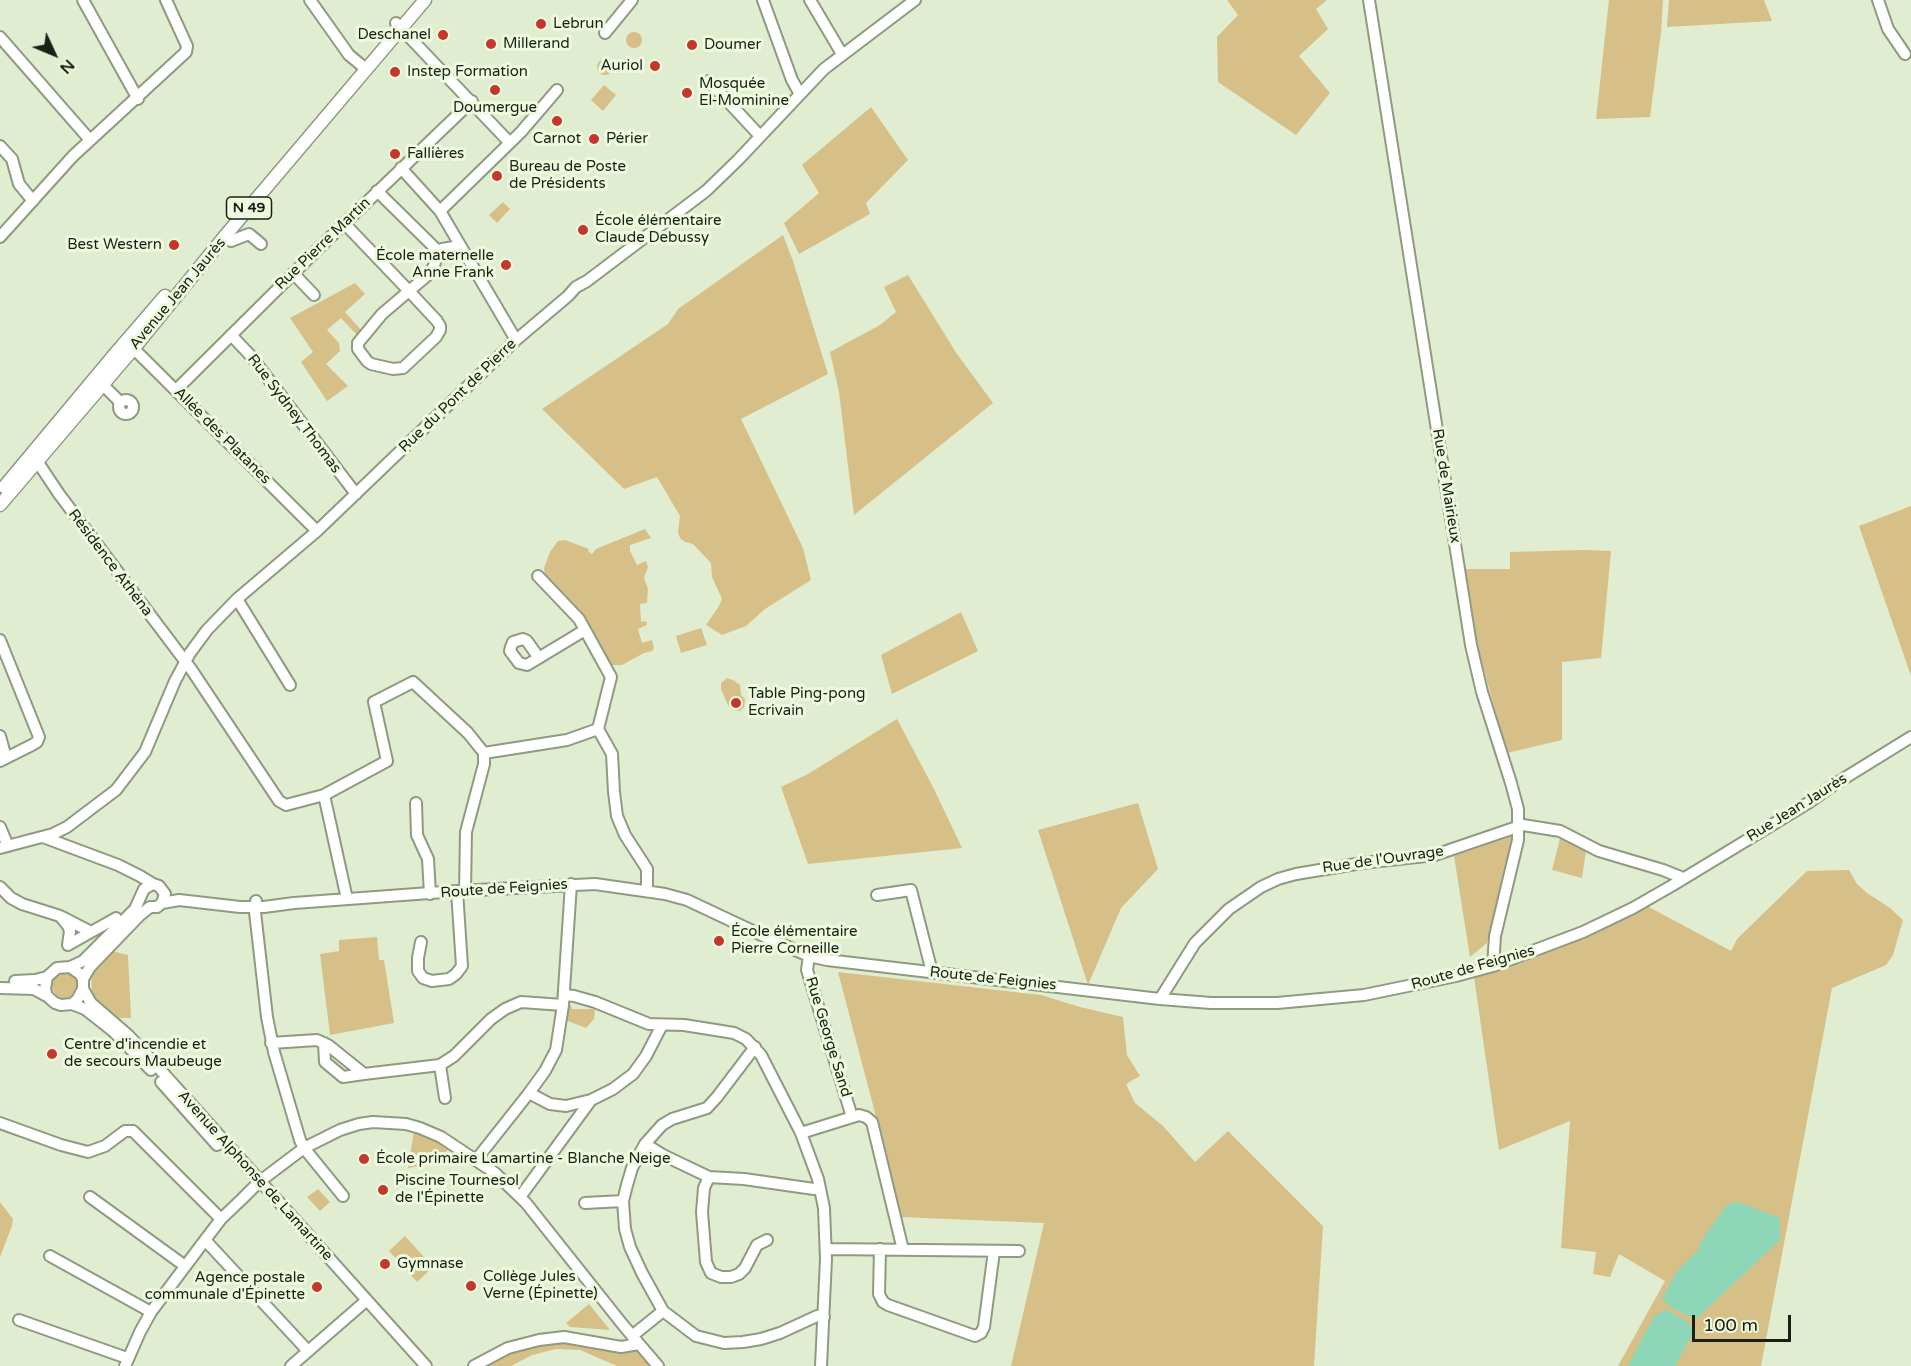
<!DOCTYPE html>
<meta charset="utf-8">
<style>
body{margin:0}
#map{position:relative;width:1911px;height:1366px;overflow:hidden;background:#e0edd1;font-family:"Varela Round",sans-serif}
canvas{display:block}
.north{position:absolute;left:24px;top:24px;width:60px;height:60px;-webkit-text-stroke:4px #edfade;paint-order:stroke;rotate:134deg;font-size:16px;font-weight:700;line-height:24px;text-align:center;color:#1b1f15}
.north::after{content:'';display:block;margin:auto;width:21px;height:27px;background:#1b1f15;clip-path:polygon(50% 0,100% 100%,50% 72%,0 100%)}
.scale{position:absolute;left:1692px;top:1315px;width:99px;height:27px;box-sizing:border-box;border:3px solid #1b1f15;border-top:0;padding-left:8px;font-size:18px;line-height:21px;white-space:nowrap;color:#1b1f15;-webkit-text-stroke:4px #edfade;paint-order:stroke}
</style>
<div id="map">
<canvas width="1911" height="1366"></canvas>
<div class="north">N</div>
<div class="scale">100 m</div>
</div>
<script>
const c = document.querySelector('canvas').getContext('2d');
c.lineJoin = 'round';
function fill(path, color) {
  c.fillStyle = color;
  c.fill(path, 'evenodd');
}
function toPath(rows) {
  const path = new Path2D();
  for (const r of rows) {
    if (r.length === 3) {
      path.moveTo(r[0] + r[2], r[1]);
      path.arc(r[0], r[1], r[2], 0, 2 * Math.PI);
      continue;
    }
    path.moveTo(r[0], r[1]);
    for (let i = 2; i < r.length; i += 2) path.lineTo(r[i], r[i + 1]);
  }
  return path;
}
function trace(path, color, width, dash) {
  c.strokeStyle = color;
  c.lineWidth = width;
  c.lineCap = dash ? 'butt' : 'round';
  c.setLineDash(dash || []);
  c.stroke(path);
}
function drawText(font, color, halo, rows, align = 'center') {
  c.font = font + ' "Varela Round",sans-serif';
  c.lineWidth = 6;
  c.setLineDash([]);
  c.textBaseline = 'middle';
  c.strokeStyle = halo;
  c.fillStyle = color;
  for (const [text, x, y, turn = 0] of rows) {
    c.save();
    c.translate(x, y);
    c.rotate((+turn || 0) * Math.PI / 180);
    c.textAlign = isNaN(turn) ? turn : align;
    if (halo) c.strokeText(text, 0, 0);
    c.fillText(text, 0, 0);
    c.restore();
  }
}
const green = toPath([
 [1227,0,1327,0,1316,9,1328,29,1299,56,1330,93,1296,135,1218,82,1217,37,1238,15],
 [1609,0,1663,0,1661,32,1650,117,1596,119],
 [1669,0,1764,0,1772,21,1667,27],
 [634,40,8],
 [605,67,8],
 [604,85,616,95,603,111,591,100],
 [871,107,908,160,866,203,870,214,799,254,784,223,819,193,802,165],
 [503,202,510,209,497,223,489,215],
 [783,235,793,261,828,374,741,419,803,548,811,580,765,609,746,626,722,635,706,625,719,606,722,599,712,577,711,563,693,544,685,542,680,538,678,532,680,516,657,477,624,489,542,409,668,324,678,309],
 [908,275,957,354,993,403,854,515,839,392,830,352,880,325,896,312,884,287],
 [355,283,365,294,345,312,362,331,357,335,341,318,327,330,339,343,340,351,326,364,348,386,327,401,301,362,313,352,290,318],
 [1911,506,1911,676,1859,526],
 [645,529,651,538,630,545,630,551,637,565,646,561,648,567,644,578,648,589,647,603,640,604,641,622,646,621,647,625,638,629,642,643,652,640,654,648,652,651,644,653,622,665,613,665,609,664,545,576,544,568,550,552,558,541,565,540,589,549,588,551,592,554,596,549],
 [1584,550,1611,551,1601,658,1562,662,1562,740,1507,753,1474,634,1463,569,1510,569,1510,552],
 [961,612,978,651,892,694,881,655],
 [701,628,707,645,681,653,676,636],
 [727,678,733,680,740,685,741,695,745,699,744,707,740,711,734,710,728,705,721,689,721,683],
 [897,719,933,787,962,848,808,864,781,787,808,774],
 [1138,803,1158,869,1121,908,1088,985,1038,830],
 [1561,835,1586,851,1582,878,1552,870],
 [1513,836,1487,943,1470,957,1454,856],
 [1849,870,1857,884,1867,893,1890,908,1903,920,1893,955,1886,965,1832,988,1761,1366,1618,1366,1665,1281,1619,1254,1610,1277,1593,1274,1596,1252,1561,1248,1570,1121,1499,1150,1474,977,1541,955,1589,936,1647,906,1731,951,1737,939,1807,871],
 [377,937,379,960,384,960,394,1023,330,1035,320,954,339,951,339,940],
 [112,951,128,955,131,1018,119,1018,96,999,92,994,91,975,107,954],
 [838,972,1041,995,1080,1007,1123,1017,1127,1055,1140,1076,1126,1084,1135,1103,1163,1126,1195,1162,1228,1131,1323,1226,1314,1366,1011,1366,1044,1223,900,1217,874,1109],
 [65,985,13],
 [571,1005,572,1009,595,1009,594,1019,586,1028,565,1020,567,1008],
 [414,1131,433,1139,449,1149,438,1159,429,1164,408,1168],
 [318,1189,330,1202,320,1211,307,1197],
 [0,1202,13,1219,12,1226,0,1257],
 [405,1236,433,1267,417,1282,389,1251],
 [589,1304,610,1330,570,1327,566,1323],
 [547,1340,638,1347,653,1366,617,1366,580,1350,556,1349,532,1355,511,1366,477,1366,501,1353]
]);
const water = toPath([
 [1732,1202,1741,1203,1780,1218,1780,1240,1696,1319,1673,1309,1662,1299,1676,1272,1699,1249,1700,1243,1725,1207],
 [1666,1310,1687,1321,1694,1331,1675,1366,1628,1366,1654,1316]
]);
const minor = toPath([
 [83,0,138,99],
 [310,0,349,55,366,69],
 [763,0,792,80,800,94],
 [810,0,842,54],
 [1369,0,1471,645,1482,692,1511,783,1518,809,1518,840,1495,936,1493,966],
 [1878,0,1888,29,1905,54],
 [396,23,509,142],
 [605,33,632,0],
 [0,37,90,140],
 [709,81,760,136],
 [0,146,12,159,19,184,33,201],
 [401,168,440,211,516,340],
 [377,191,438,251],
 [440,211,521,132,557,90],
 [344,223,409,291,382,314,358,343,358,349,367,361,371,364,393,369,403,368,436,337,440,330,440,326,437,321,409,291,429,274,434,266,438,251,442,249,460,246],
 [225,236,231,241,249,234,261,244],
 [0,237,73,156,186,52,187,46,166,0],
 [293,273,314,295],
 [231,335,250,355,356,494],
 [128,343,317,531],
 [102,384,120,402],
 [176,390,320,247,472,101],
 [126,407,7],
 [37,461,59,494,191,669,279,801,286,805,324,795,347,899],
 [538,576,579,619,611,677,598,729],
 [237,599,290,685],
 [0,640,39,737,37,742,32,745,0,761],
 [539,658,527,641,523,639,513,642,511,647,510,651,519,663,527,665,585,630],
 [598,729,612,754,614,792,617,816,625,835,647,869,647,891],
 [0,736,6,758],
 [324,795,387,761,374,702,413,682,468,733,484,753,567,740,598,729],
 [416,803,417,835,428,859,430,894],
 [0,827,8,846],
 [43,837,118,865,140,876,153,884,159,886,165,894,162,903],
 [0,848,53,834,67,827,116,790,145,752,175,681,190,653,207,630,237,599,317,531,516,340,568,296,576,287,587,281,706,191,738,160,824,69,915,0],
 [0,887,11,898,22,904,60,916,68,926,70,931,68,945],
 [465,891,466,832,484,764,484,753],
 [877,895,911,890,932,972],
 [256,901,255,912,267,1017,274,1052,300,1140,304,1148,343,1196],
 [62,917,91,932],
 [421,942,418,958,418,971,423,978,432,981,449,979,456,974,462,966,457,891],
 [68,945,116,918],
 [809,956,807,970,852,1117],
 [70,967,80,974,83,979,83,989,77,1000,72,1004,61,1005,55,1003,47,996,45,989,47,977,57,968,70,967,83,961,135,909,144,889,153,884],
 [83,979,90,967,140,915,150,907,157,907,162,903,179,900,240,907,264,907,294,903,457,891,595,884,665,894,687,900,774,941,809,956,827,960,1160,999,1211,1003,1277,1003,1364,995,1456,976,1493,966,1583,932,1633,908,1673,885,1808,803,1835,784,1911,737],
 [15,981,35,980,47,977],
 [0,988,34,989,47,996],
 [83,989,91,1003,128,1035,156,1065,426,1366],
 [564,995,574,996,595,1002,649,1024,684,1025,734,1033,746,1039,761,1055,801,1133,818,1179,824,1208,826,1259,821,1366],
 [1160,999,1195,943,1229,909,1261,887,1278,879,1296,874,1362,863,1435,855,1523,825,1560,831,1599,851,1663,870,1683,878],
 [72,1004,85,1009,113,1031,151,1070],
 [271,1043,317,1040,328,1045,364,1074,440,1065,454,1056,491,1019,505,1009,521,1002,563,1005],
 [324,1043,325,1062,343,1077,364,1074],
 [755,1047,717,1097,707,1108,672,1119,662,1125,645,1144,632,1168,627,1185,623,1201,625,1229,630,1247,642,1273,663,1311,696,1336,724,1343,743,1342,761,1339,780,1333,817,1316,824,1317],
 [440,1065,445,1098],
 [161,1082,217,1145],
 [529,1093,550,1104,566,1106,591,1100,613,1089,633,1074,646,1056,662,1025],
 [0,1123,61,1145,88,1152,105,1146,125,1131,133,1131,221,1219],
 [801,1133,859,1115,866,1117,872,1122,903,1250],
 [645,1144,663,1155,709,1177,744,1179,814,1189,820,1188],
 [476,1160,529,1093,545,1071,556,1050,563,1005,571,884],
 [709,1177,704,1188,702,1212,706,1262,711,1273,721,1277,731,1277,739,1274,745,1268,757,1245,767,1240],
 [90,1197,185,1266],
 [520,1197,591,1100],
 [585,1203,623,1201],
 [205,1240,308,1351],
 [826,1249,1019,1251],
 [880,1249,879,1294,883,1302,888,1305,975,1336,981,1333,984,1327,994,1251],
 [50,1256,151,1312],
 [19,1320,127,1358],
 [632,1336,663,1311],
 [125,1366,140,1332,151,1312,205,1240,221,1219,242,1199,259,1182,304,1148,340,1130,359,1124,373,1122,406,1124,420,1128,441,1137,495,1173,526,1203,623,1325,658,1366],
 [291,1366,367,1300],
 [474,1366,508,1348,539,1340,564,1337,621,1347,639,1344]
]);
const major = toPath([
 [4,487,114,355,165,296],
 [0,505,134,348,225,236,425,0]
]);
const markers = [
 [541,24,6,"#c4372a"],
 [443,35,6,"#c4372a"],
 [491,44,6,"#c4372a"],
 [692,45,6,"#c4372a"],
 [655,66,6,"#c4372a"],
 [395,72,6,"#c4372a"],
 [495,90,6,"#c4372a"],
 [687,93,6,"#c4372a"],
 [557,121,6,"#c4372a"],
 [594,139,6,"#c4372a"],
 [395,154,6,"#c4372a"],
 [497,176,6,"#c4372a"],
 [583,230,6,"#c4372a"],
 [174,245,6,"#c4372a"],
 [506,265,6,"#c4372a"],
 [736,703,6,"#c4372a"],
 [719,941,6,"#c4372a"],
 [52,1054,6,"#c4372a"],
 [364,1159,6,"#c4372a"],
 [383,1190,6,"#c4372a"],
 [385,1264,6,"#c4372a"],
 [471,1286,6,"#c4372a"],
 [317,1287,6,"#c4372a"]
];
const shields = [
 [249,208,45]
];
const shieldNames = [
 ["N 49",249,208]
];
const poiNames = [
 ["Lebrun",553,24],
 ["Deschanel",431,35,"right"],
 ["Millerand",503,44],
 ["Doumer",704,45],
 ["Auriol",643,66,"right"],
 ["Instep Formation",407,72],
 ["Mosquée",699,84],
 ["El-Mominine",699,101],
 ["Doumergue",495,108,"center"],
 ["Carnot",557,139,"center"],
 ["Périer",606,139],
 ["Fallières",407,154],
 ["Bureau de Poste",509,167],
 ["de Présidents",509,184],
 ["École élémentaire",595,221],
 ["Claude Debussy",595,238],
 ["Best Western",162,245,"right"],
 ["École maternelle",494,256,"right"],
 ["Anne Frank",494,273,"right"],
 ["Table Ping-pong",748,694],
 ["Ecrivain",748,711],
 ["École élémentaire",731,932],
 ["Pierre Corneille",731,949],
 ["Centre d'incendie et",64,1045],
 ["de secours Maubeuge",64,1062],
 ["École primaire Lamartine - Blanche Neige",376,1159],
 ["Piscine Tournesol",395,1181],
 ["de l'Épinette",395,1198],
 ["Gymnase",397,1264],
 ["Collège Jules",483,1277],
 ["Verne (Épinette)",483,1294],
 ["Agence postale",305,1278,"right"],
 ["communale d'Épinette",305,1295,"right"]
];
const streetNames = [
 ["Rue Pierre Martin",323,244,-44],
 ["Avenue Jean Jaurès",178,294,-50],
 ["Rue du Pont de Pierre",458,396,-44],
 ["Rue Sydney Thomas",294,414,53],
 ["Allée des Platanes",222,436,45],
 ["Rue de Mairieux",1446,486,81],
 ["Résidence Athéna",110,563,53],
 ["Rue Jean Jaurès",1797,808,-32],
 ["Rue de l'Ouvrage",1383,860,-8],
 ["Route de Feignies",504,889,-4],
 ["Route de Feignies",1473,968,-16],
 ["Route de Feignies",993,979,6],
 ["Rue George Sand",828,1037,73],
 ["Avenue Alphonse de Lamartine",255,1176,48]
];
fill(green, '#d7c087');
fill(water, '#8ed6b8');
trace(minor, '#8f9a81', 14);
trace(major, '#8f9a81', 15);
trace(minor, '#fff', 10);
trace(major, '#fff', 12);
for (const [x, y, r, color] of markers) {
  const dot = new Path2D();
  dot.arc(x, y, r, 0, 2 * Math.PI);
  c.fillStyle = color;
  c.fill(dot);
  trace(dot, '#edfade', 2);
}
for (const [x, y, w] of shields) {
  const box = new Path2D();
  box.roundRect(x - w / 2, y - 11, w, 22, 4.5);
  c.fillStyle = '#edfade';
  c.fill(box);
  trace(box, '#1b1f15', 1.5);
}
drawText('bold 14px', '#1b1f15', null, shieldNames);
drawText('15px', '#1b1f15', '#edfade', poiNames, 'left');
drawText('15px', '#1b1f15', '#edfade', streetNames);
</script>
